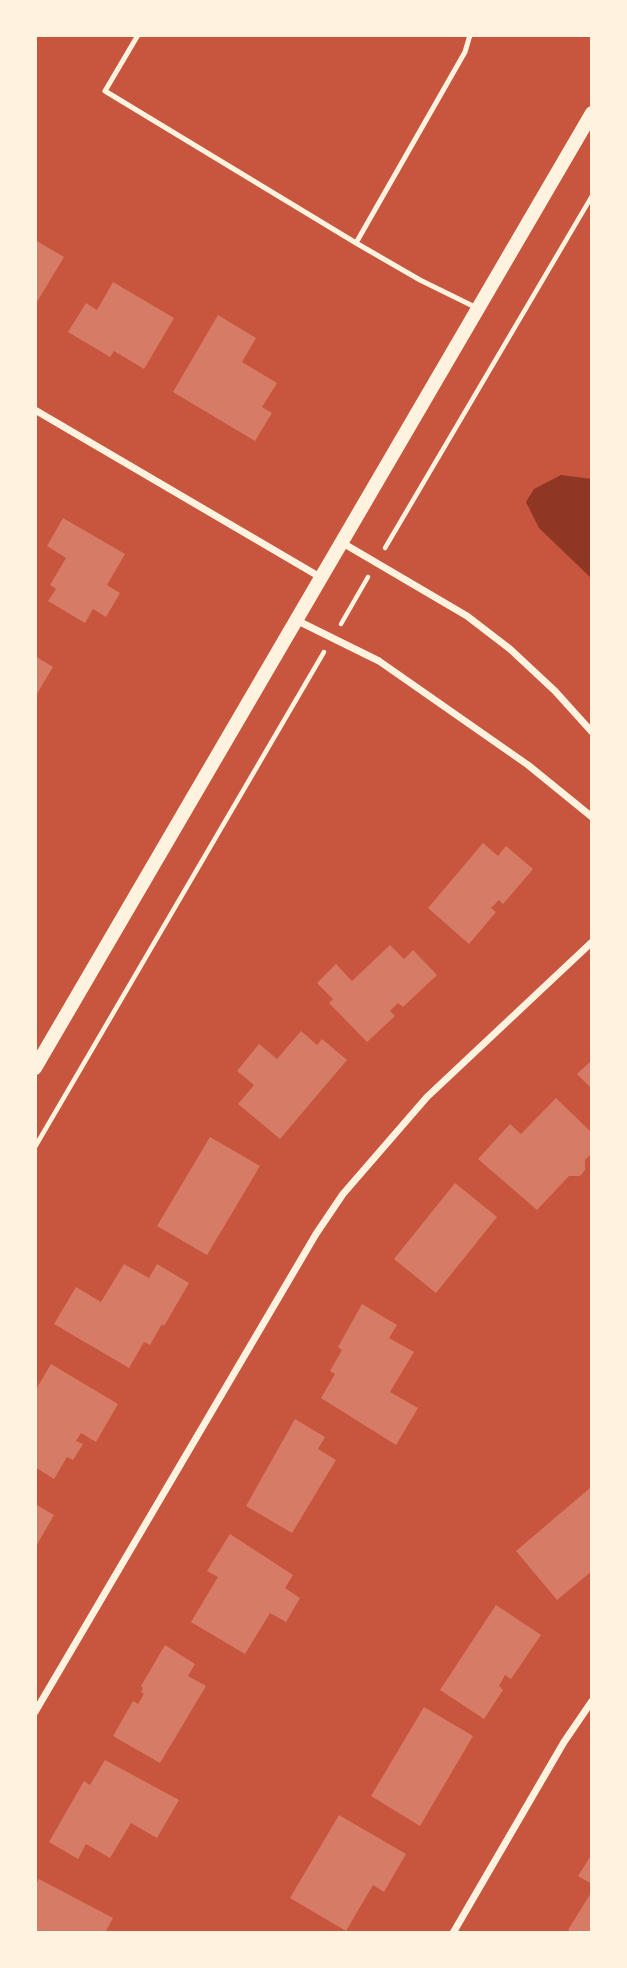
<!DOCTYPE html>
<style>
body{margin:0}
#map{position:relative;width:627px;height:1968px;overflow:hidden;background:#c8553d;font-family:Quicksand,sans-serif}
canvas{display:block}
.frame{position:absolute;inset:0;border:37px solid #fff3e0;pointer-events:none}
</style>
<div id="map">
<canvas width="627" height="1968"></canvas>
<div class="frame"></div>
</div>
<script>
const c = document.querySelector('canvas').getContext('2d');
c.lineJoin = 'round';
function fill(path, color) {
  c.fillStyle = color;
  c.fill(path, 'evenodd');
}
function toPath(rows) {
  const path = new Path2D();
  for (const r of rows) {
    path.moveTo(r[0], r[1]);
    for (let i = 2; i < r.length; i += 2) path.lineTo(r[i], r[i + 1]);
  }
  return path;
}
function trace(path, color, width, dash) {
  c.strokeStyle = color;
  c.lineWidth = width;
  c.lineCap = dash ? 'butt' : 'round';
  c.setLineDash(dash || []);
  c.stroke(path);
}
const water = toPath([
 [561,475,592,479,592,579,539,528,526,502,534,489]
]);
const building = toPath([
 [35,240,64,257,35,305],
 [113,282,174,318,144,369,114,351,110,357,68,332,86,303,97,310],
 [218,315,256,338,242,362,277,383,262,407,272,413,255,441,173,392],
 [63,518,125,554,107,585,120,593,106,617,93,609,85,623,48,601,56,589,50,585,66,558,47,546],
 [35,656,53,667,35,697],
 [483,843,498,856,506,846,533,869,503,904,499,900,491,908,496,912,469,944,428,908],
 [390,945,404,959,413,950,437,975,403,1007,398,1003,390,1011,395,1016,367,1042,329,1003,333,999,317,983,336,964,352,981],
 [301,1031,317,1045,322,1039,347,1060,280,1139,238,1104,254,1085,237,1071,259,1044,277,1059],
 [592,1060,592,1089,577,1074],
 [556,1098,592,1133,592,1153,585,1160,585,1170,580,1176,569,1176,537,1210,478,1159,510,1124,521,1134],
 [210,1137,260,1166,207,1255,157,1226],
 [455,1183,497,1217,436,1293,394,1259],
 [124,1264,149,1278,157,1264,189,1283,164,1326,162,1324,150,1345,144,1342,129,1368,54,1324,76,1287,101,1302],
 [362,1304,397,1325,389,1338,414,1352,390,1392,418,1408,396,1445,321,1398,335,1374,330,1371,342,1350,338,1347],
 [51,1364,118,1404,96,1442,81,1433,76,1441,83,1444,73,1460,67,1457,54,1479,35,1467,35,1391],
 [295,1419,325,1437,318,1449,336,1460,292,1533,246,1506],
 [590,1488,592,1571,557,1600,516,1551],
 [35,1504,54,1515,35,1548],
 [230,1534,293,1575,285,1588,300,1598,286,1622,270,1613,245,1654,191,1622,218,1577,207,1571],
 [496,1605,541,1635,511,1679,505,1675,499,1686,503,1690,484,1719,440,1690],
 [165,1645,195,1664,188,1676,206,1686,160,1763,113,1736,133,1701,138,1704,144,1694,141,1692,143,1688,141,1686],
 [424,1707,473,1736,420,1826,371,1796],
 [105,1760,179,1800,157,1838,131,1823,110,1858,86,1844,78,1859,49,1842,84,1781,90,1785],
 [339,1815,406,1854,384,1892,373,1885,346,1931,290,1898],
 [592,1854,592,1884,578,1876],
 [39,1879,113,1918,105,1933,35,1933,35,1885],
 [592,1891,592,1933,574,1933,568,1930]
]);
const path = toPath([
 [385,548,592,196],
 [341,624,368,577],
 [35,1147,324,652]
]);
const service = toPath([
 [138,35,105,91,356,243,420,280,477,308],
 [356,243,465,52,470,35]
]);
const minor = toPath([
 [35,410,320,577],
 [341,542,467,616,510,649,555,691,592,732],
 [296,620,379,661,528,765,592,817],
 [35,1712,316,1234,343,1194,427,1097,592,942],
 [453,1933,564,1742,592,1701]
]);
const secondary = toPath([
 [35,1068,592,113]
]);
fill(water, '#8f3625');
fill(building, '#d67c66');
trace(path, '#fff3e0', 4.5);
trace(service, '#fff3e0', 5);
trace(minor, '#fff3e0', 7);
trace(secondary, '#fff3e0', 14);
</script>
